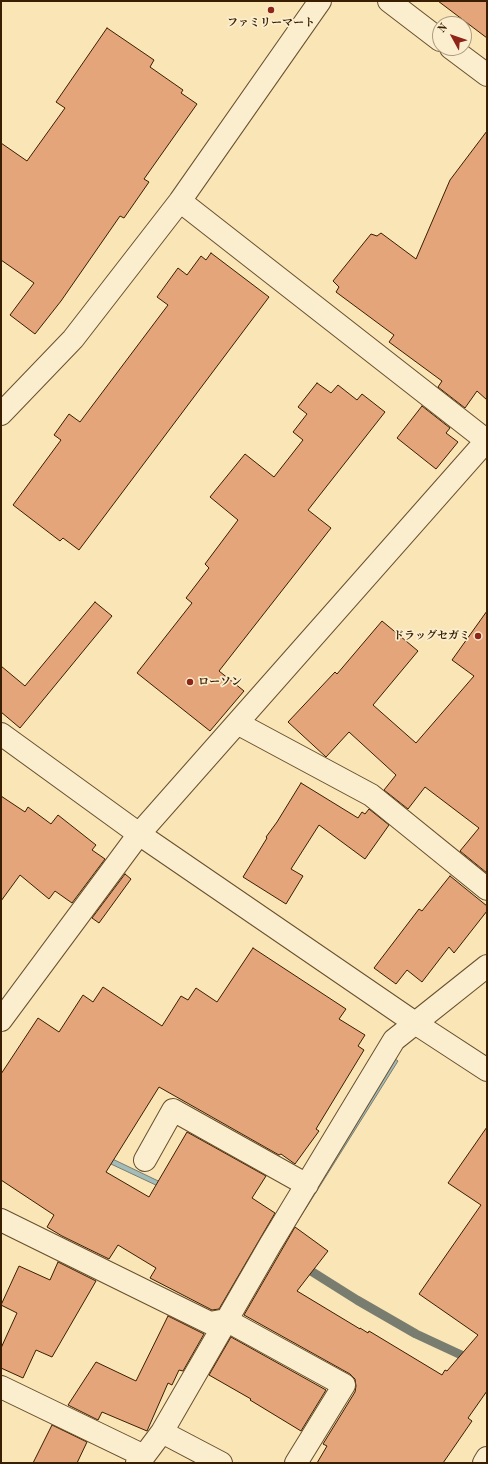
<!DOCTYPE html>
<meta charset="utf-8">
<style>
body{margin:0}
#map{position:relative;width:488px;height:1464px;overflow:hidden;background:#f9e5b5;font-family:"Old Standard TT",serif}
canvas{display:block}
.frame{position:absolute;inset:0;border:2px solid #391e01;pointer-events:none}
.north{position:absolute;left:432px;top:16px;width:40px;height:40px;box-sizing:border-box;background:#fbeecf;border:1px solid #ad9b7d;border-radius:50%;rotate:310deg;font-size:11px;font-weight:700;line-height:16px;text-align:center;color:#391e01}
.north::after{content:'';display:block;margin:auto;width:14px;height:18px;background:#8f2418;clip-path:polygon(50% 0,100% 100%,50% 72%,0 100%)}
</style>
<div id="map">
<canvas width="488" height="1464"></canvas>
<div class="frame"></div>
<div class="north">N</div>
</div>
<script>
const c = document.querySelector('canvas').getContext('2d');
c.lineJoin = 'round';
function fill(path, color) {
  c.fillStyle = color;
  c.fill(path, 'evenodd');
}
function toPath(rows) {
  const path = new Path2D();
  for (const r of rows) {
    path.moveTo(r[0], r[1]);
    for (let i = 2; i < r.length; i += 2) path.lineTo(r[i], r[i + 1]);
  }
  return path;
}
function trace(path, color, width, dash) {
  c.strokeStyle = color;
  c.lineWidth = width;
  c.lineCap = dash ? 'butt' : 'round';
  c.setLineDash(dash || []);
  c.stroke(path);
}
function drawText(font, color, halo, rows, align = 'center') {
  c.font = font + ' "Old Standard TT","Noto Serif JP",serif';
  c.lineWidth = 3.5;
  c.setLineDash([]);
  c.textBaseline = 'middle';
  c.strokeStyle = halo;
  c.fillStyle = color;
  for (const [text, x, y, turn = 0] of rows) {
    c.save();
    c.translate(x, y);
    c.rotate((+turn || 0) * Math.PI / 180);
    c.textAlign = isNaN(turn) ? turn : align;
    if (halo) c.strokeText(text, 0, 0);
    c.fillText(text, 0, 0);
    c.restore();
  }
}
const water = toPath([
 [394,1058,398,1061,288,1237,283,1234,394,1058],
 [1,1089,100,1153,177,1190,175,1194,96,1157,1,1089]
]);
const stream = toPath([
 [303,1266,357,1300,416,1334,487,1367]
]);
const building = toPath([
 [438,1,487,1,487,38,438,1],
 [107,28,154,60,150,67,183,90,181,93,197,104,144,179,149,182,124,218,120,216,61,301,35,334,10,315,34,283,1,260,1,143,27,161,65,108,56,102,107,28],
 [487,131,487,400,477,391,465,408,438,387,442,381,389,342,394,335,336,292,339,287,333,281,371,234,377,236,381,233,416,259,450,180,487,131],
 [211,253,269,297,79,550,63,538,60,541,13,505,61,440,54,435,69,414,80,422,168,305,157,297,178,268,187,275,201,256,206,260,211,253],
 [317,383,331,393,338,385,357,400,362,394,385,412,308,510,331,528,219,671,244,691,210,731,137,673,192,603,186,598,209,568,205,564,238,520,210,497,245,454,274,477,303,440,293,432,307,414,298,407,317,383],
 [422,406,450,428,446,433,458,442,436,469,397,438,422,406],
 [95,602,112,616,20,728,1,712,1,666,25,686,95,602],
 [487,611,487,873,460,851,479,828,425,787,408,809,384,790,396,775,349,732,326,757,288,722,335,672,337,674,382,621,418,651,373,705,416,743,474,676,452,660,487,611],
 [301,783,358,818,362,812,365,814,369,809,389,825,365,859,319,825,291,869,303,876,286,904,243,877,267,838,266,837,277,822,301,783],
 [1,796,25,812,28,807,51,824,58,815,96,845,92,850,105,859,72,903,55,891,49,899,20,875,1,901,1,796],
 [125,874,131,879,99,923,92,918,125,874],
 [450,876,487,906,487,911,454,953,449,947,422,982,407,970,396,984,374,968,419,909,422,911,450,876],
 [253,948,346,1009,339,1019,365,1035,358,1046,364,1050,316,1129,319,1131,295,1164,281,1154,279,1155,159,1087,106,1172,149,1197,187,1132,266,1176,252,1198,275,1213,219,1309,212,1310,150,1278,156,1268,118,1245,109,1259,62,1236,47,1227,54,1215,1,1180,1,1074,38,1018,59,1032,83,995,93,1002,103,987,162,1026,181,996,188,1000,196,988,217,1002,253,948],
 [487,1127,487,1391,468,1418,472,1421,443,1463,317,1463,327,1446,323,1444,355,1392,356,1386,355,1379,350,1374,244,1315,295,1227,328,1251,297,1291,360,1329,360,1328,368,1333,369,1331,442,1375,445,1370,447,1371,478,1335,419,1294,481,1205,448,1183,487,1127],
 [58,1262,96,1281,52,1357,36,1350,23,1378,1,1368,1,1348,17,1313,1,1305,19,1266,50,1280,58,1262],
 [168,1316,204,1334,183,1371,179,1370,172,1385,168,1383,147,1431,102,1412,98,1420,68,1405,96,1362,136,1381,168,1316],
 [231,1337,326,1390,301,1431,250,1400,251,1399,209,1375,231,1337],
 [52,1425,87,1442,77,1463,33,1463,52,1425]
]);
const minor = toPath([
 [389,1,440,40],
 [451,48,487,75],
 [180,201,487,441],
 [1,414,73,339,180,201,320,1],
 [237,723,371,795,487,889],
 [1,734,139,834,415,1023,487,1070],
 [1,1020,139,834,487,440],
 [145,1160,173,1110,307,1185],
 [1,1220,210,1323,226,1320,344,1385,296,1463],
 [1,1387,144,1456,137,1463],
 [162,1432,221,1463],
 [144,1456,162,1432,270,1245,394,1040,487,966],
 [484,1463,487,1458]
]);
const markers = [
 [271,10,4,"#8f2418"],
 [478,636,4,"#8f2418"],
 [190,682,4,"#8f2418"]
];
const poiNames = [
 ["ファミリーマート",271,23],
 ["ドラッグセガミ",470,636,"right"],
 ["ローソン",198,682,"left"]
];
fill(water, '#a3bcb9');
trace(water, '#797d6f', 1);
trace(stream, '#797d6f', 9);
fill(building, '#e5a57a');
trace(building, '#391e01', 1);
trace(minor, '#69502e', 24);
trace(minor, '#fbeecf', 22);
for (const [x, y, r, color] of markers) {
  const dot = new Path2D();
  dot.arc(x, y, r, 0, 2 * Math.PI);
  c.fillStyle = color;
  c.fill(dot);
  trace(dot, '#fbeecf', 1.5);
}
drawText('bold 11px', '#391e01', '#fbeecf', poiNames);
</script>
